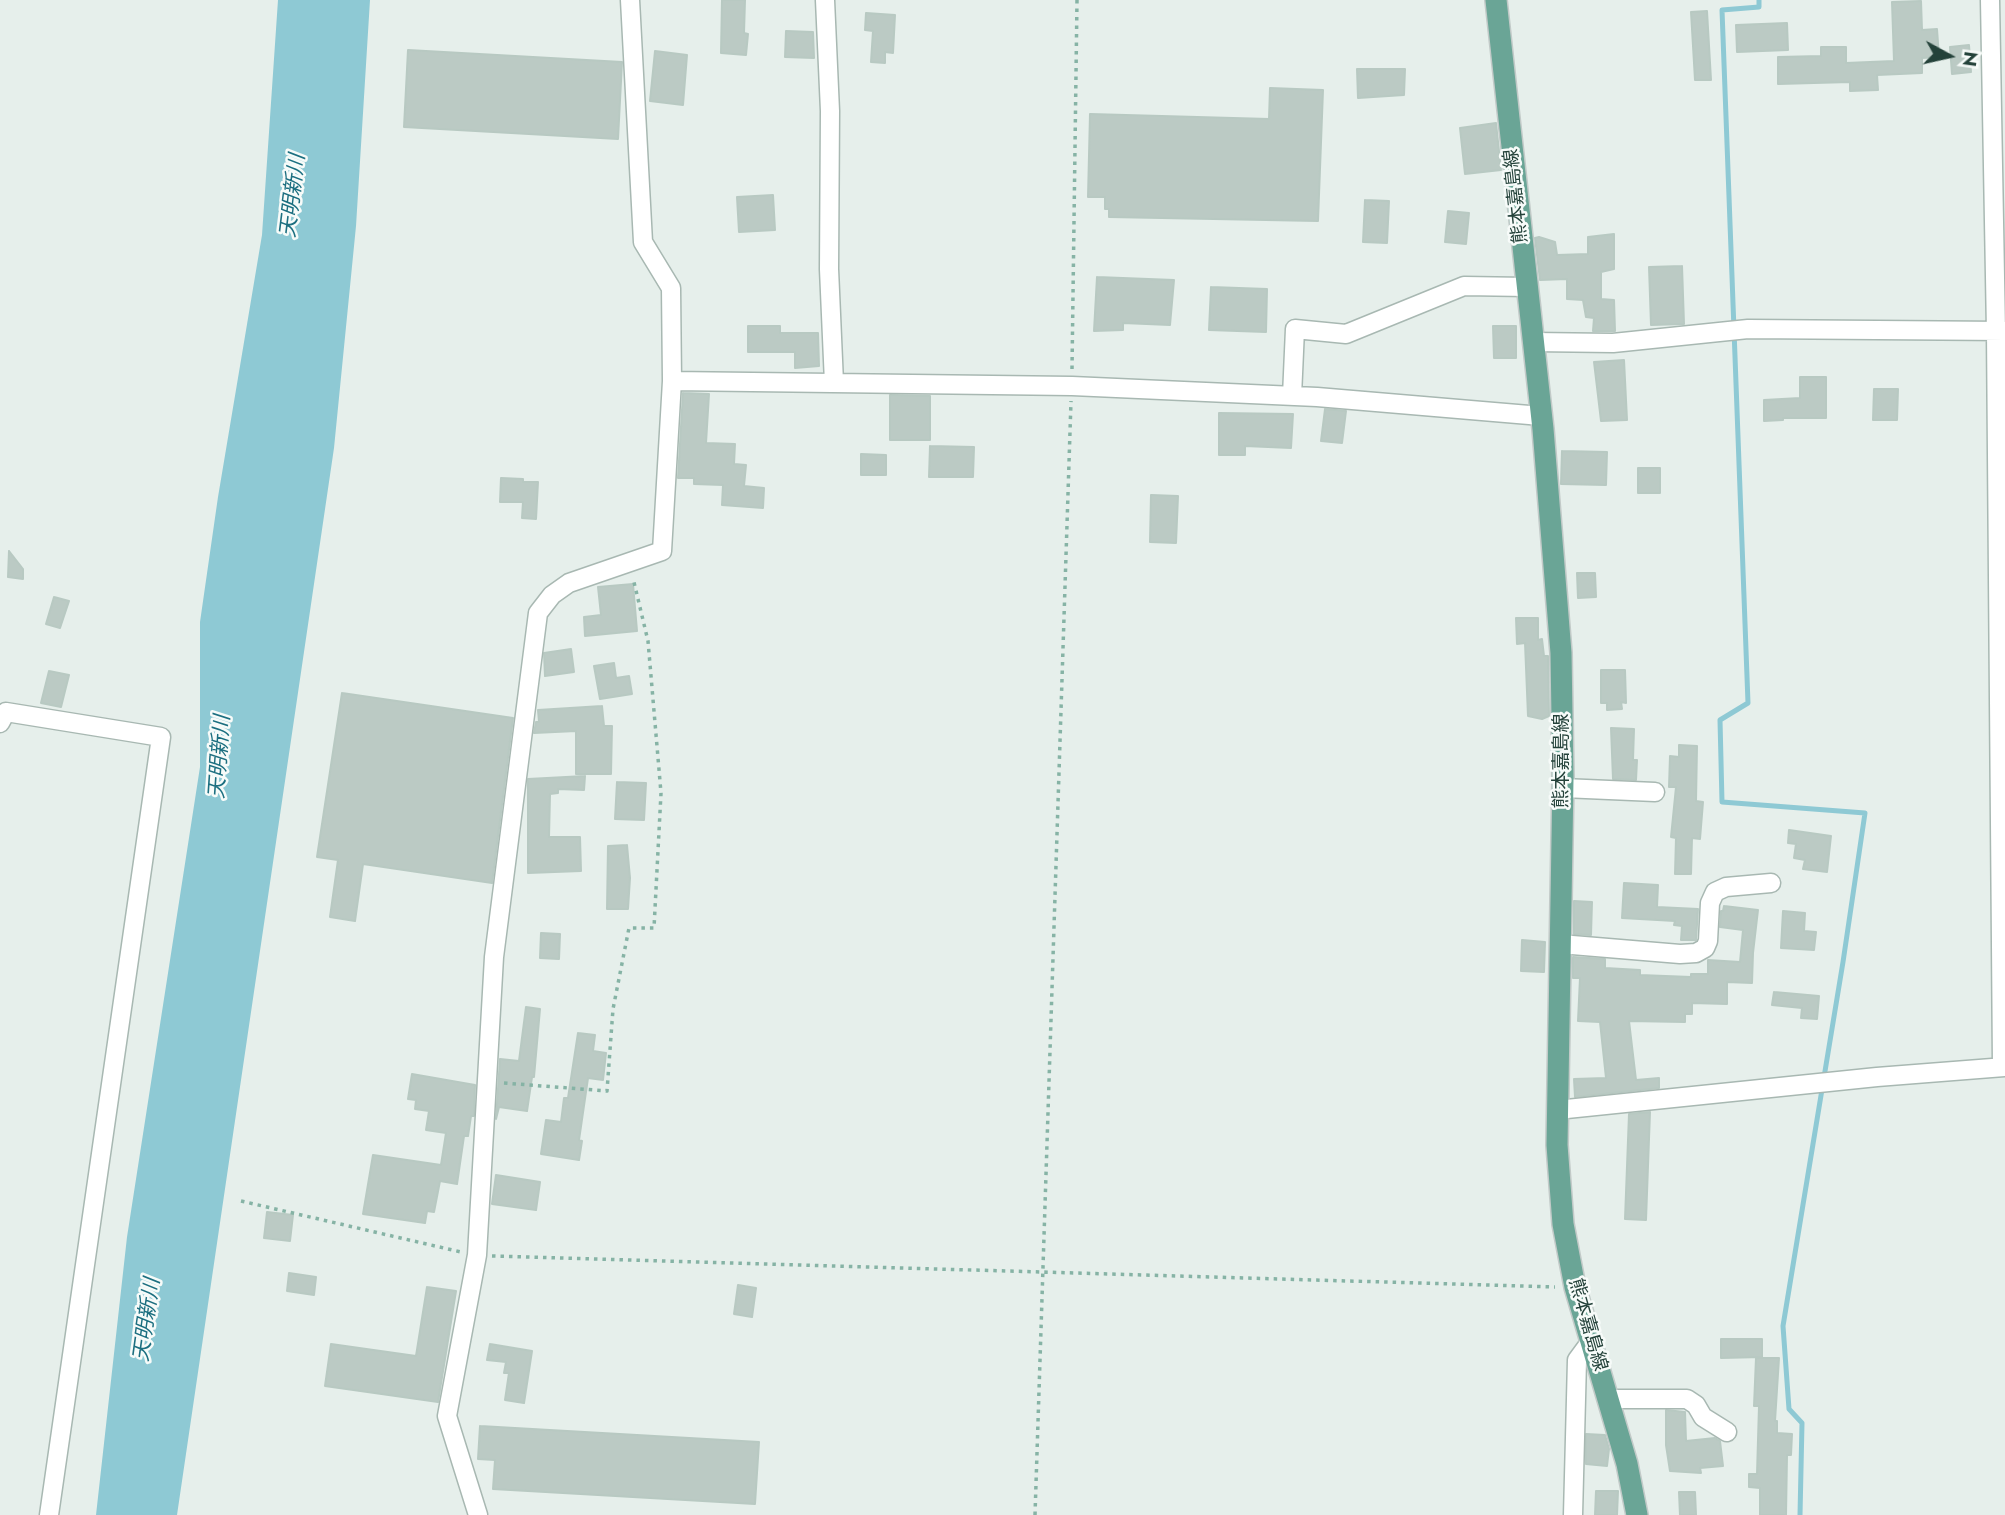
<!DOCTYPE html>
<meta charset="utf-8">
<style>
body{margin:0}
#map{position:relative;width:2005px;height:1515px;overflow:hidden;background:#e6efeb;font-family:Jost,sans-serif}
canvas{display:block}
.north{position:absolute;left:1914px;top:21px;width:70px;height:70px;-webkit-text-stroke:5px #f7fbf9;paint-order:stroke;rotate:98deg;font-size:19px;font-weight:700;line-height:28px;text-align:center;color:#24423a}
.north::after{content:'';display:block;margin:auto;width:24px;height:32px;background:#24423a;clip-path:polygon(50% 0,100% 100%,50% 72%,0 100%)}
</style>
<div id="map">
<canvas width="2005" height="1515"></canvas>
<div class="north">N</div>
</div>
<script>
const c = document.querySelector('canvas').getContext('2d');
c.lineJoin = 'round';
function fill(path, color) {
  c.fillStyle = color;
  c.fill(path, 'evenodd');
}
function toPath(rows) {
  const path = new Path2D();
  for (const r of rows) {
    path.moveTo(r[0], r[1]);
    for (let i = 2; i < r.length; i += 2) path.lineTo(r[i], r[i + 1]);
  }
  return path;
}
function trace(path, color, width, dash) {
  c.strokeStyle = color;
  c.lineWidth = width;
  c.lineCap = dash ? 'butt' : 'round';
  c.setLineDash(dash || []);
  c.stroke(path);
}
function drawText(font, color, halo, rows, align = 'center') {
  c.font = font + ' Jost,"Noto Sans JP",sans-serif';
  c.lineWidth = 5;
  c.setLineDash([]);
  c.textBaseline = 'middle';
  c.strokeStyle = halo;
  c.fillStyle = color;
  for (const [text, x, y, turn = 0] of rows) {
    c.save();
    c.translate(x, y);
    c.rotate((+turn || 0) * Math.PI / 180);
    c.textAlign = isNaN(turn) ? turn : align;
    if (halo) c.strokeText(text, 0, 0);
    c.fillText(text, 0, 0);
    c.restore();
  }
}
const water = toPath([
 [278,0,370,0,356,226,334,448,177,1515,96,1515,127,1237,200,767,200,622,218,497,262,235]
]);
const stream = toPath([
 [1759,0,1759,7,1722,10,1748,703,1720,720,1722,802,1865,813,1843,962,1783,1326,1789,1409,1802,1423,1800,1515]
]);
const building = toPath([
 [722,0,745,0,744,33,748,34,746,55,721,53,722,0],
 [1921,1,1922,30,1937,29,1939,57,1922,58,1922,73,1877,75,1878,90,1850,91,1850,82,1778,84,1778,57,1821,56,1821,47,1846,47,1846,63,1894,61,1892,2,1921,1],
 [1707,11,1711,80,1695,80,1691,12,1707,11],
 [866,13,895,15,893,53,885,52,885,63,871,62,873,31,865,30,866,13],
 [1787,23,1788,50,1737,52,1736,25,1787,23],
 [786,31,813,32,814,58,785,57,786,31],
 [1969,45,1971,72,1952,74,1950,47,1969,45],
 [408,50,622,62,618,139,404,127,408,50],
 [655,51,687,55,683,105,650,101,655,51],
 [1357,69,1405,69,1404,95,1358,98,1357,69],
 [1270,88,1323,90,1318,221,1109,217,1109,209,1105,209,1105,197,1088,197,1090,114,1269,119,1270,88],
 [1496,123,1501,170,1465,174,1460,128,1496,123],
 [773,195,775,230,739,232,737,197,773,195],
 [1365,200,1389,201,1387,243,1363,242,1365,200],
 [1448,211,1469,213,1466,244,1445,242,1448,211],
 [1614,234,1614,269,1601,272,1601,299,1614,300,1615,331,1593,331,1594,318,1586,317,1583,300,1567,299,1567,279,1540,280,1535,238,1539,237,1555,242,1557,255,1588,254,1588,237,1614,234],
 [1682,266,1684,324,1651,325,1649,267,1682,266],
 [1097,277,1174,280,1170,325,1123,323,1123,330,1094,331,1097,277],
 [1211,287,1267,289,1266,332,1209,330,1211,287],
 [748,326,780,326,780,333,818,333,819,366,795,368,795,352,748,352,748,326],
 [1493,326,1516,326,1516,358,1494,358,1493,326],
 [1624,360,1627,420,1601,421,1594,362,1624,360],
 [1800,377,1826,377,1826,418,1783,418,1783,420,1764,421,1764,400,1800,398,1800,377],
 [1874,389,1898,389,1897,420,1873,420,1874,389],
 [683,393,709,394,706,443,735,444,734,464,746,465,744,486,764,488,763,508,722,505,723,485,694,484,694,478,678,478,683,393],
 [890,395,930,396,930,440,890,440,890,395],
 [1325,409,1346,411,1342,443,1321,441,1325,409],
 [1219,413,1293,414,1291,448,1245,446,1245,455,1219,455,1219,413],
 [930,446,974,447,973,477,929,477,930,446],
 [1562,451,1607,452,1606,485,1561,484,1562,451],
 [861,454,886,455,886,475,861,475,861,454],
 [1638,468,1660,468,1660,493,1638,493,1638,468],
 [501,478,523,479,523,482,538,482,536,519,522,518,523,502,500,502,501,478],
 [1151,495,1178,496,1176,543,1150,542,1151,495],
 [9,551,23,569,23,579,8,577,9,551],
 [1577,573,1595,573,1596,597,1578,598,1577,573],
 [633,584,637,631,585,636,584,617,601,615,598,587,633,584],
 [54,597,69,601,60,628,46,624,54,597],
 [1516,618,1538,618,1538,640,1542,639,1544,656,1548,656,1549,716,1542,719,1528,716,1525,643,1517,644,1516,618],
 [571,649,574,672,545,676,544,653,571,649],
 [614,663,616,678,629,676,632,694,600,699,594,666,614,663],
 [1601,670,1625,670,1626,703,1621,702,1622,709,1607,710,1607,703,1601,703,1601,670],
 [49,671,69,675,61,707,41,703,49,671],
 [342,693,513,718,492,883,363,864,355,921,330,917,338,860,317,857,342,693],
 [602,706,604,726,612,726,611,774,576,774,576,731,534,733,536,722,539,722,538,710,602,706],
 [1611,728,1634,729,1633,760,1637,760,1636,780,1613,779,1611,728],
 [1679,745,1697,746,1696,801,1703,802,1700,839,1692,838,1691,874,1675,874,1676,838,1671,837,1676,787,1669,787,1670,756,1679,757,1679,745],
 [585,776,584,790,558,789,558,793,550,794,549,837,580,837,581,871,528,873,528,779,585,776],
 [617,782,646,783,644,820,615,819,617,782],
 [1789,830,1831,836,1827,872,1803,869,1805,860,1794,858,1796,844,1788,843,1789,830],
 [627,845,630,878,628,909,607,909,608,846,627,845],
 [1624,883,1658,885,1657,907,1698,909,1696,940,1681,940,1682,926,1674,925,1675,921,1622,918,1624,883],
 [1574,901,1592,902,1591,935,1574,934,1574,901],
 [1724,906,1758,910,1753,953,1752,983,1727,982,1727,1004,1692,1003,1692,1014,1685,1014,1685,1022,1629,1021,1636,1080,1659,1078,1659,1088,1575,1097,1574,1079,1606,1078,1600,1022,1578,1021,1580,978,1573,978,1573,957,1605,959,1605,968,1640,970,1640,975,1691,977,1691,974,1708,974,1708,960,1740,962,1743,930,1720,927,1721,911,1723,911,1724,906],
 [1783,911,1805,913,1804,931,1816,932,1814,950,1781,948,1783,911],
 [541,933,560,934,559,959,540,958,541,933],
 [1522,940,1545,942,1544,972,1521,971,1522,940],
 [1774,992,1819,996,1817,1019,1801,1018,1802,1008,1772,1005,1774,992],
 [526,1007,540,1009,534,1077,532,1077,527,1111,499,1107,496,1119,500,1059,519,1061,526,1007],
 [578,1033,595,1035,593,1051,606,1053,603,1080,588,1078,579,1140,582,1141,579,1160,541,1154,546,1120,561,1122,564,1098,568,1098,578,1033],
 [412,1074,475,1085,474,1116,471,1116,468,1136,464,1136,457,1184,440,1181,434,1212,427,1211,425,1223,363,1214,373,1155,441,1165,446,1133,426,1130,429,1111,415,1109,416,1100,408,1099,412,1074],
 [1650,1112,1646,1220,1625,1219,1629,1114,1650,1112],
 [496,1175,540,1182,536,1210,492,1204,496,1175],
 [267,1212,293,1215,290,1241,264,1238,267,1212],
 [289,1273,316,1277,314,1295,287,1291,289,1273],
 [738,1285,756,1288,752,1317,734,1314,738,1285],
 [427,1287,456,1291,438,1402,325,1386,331,1344,416,1356,427,1287],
 [1721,1339,1762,1339,1762,1357,1721,1358,1721,1339],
 [490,1344,532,1351,524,1403,505,1400,509,1373,504,1373,506,1362,487,1360,490,1344],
 [1756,1358,1779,1358,1775,1421,1777,1421,1777,1433,1792,1434,1791,1455,1787,1455,1786,1515,1760,1515,1760,1488,1749,1487,1749,1474,1757,1474,1759,1406,1754,1406,1756,1358],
 [1666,1410,1685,1412,1686,1441,1715,1438,1720,1441,1723,1466,1700,1468,1701,1473,1670,1471,1666,1445,1666,1410],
 [480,1426,759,1442,755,1504,493,1489,495,1460,478,1459,480,1426],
 [1586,1434,1605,1435,1609,1449,1607,1466,1586,1464,1586,1434],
 [1596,1491,1618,1491,1617,1515,1595,1515,1596,1491],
 [1679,1492,1695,1492,1696,1515,1680,1515,1679,1492]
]);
const path = toPath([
 [1072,369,1077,0],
 [504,1083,607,1091,613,1009,629,928,654,928,661,793,648,641,633,578],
 [241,1201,461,1252],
 [492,1256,1555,1287],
 [1035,1515,1071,401]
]);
const street = toPath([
 [825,0,830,111,829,269,834,383],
 [1990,0,1996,332,2002,1067],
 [1533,342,1613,343,1748,329,2005,331],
 [672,381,1072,386,1317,397,1541,416],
 [1292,396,1295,329,1346,334,1464,286,1527,287],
 [0,723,6,712,161,737,49,1515],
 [1563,788,1655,792],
 [1560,944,1680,954,1696,953,1705,948,1708,941,1710,903,1715,892,1726,887,1771,883],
 [1557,1110,1877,1077,2005,1067],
 [1608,1399,1687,1399,1696,1405,1703,1417,1727,1432],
 [478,1515,447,1416,477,1255,494,957,538,613,552,595,569,583,662,551,672,381,671,288,643,242,630,0],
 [1573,1515,1577,1360,1591,1341]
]);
const primary = toPath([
 [1496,0,1543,429,1561,653,1563,779,1557,1145,1563,1224,1575,1287,1627,1464,1637,1515]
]);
const streetNames = [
 ["熊本嘉島線",1517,196,-96],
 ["熊本嘉島線",1562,761,-90],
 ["熊本嘉島線",1587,1325,74]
];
const waterNames = [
 ["天明新川",294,196,-83],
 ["天明新川",221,757,-86],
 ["天明新川",148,1320,-82]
];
fill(water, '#8ec9d4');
trace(stream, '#8ec9d4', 5);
fill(building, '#bbcac4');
trace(building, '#b8c9c2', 2);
trace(street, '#a8b8b2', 21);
trace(primary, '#c2cac8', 24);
trace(path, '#86b3a5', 3.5, [3.5, 5]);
trace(street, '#fff', 18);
trace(primary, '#6aa596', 21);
drawText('19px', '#24423a', '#f7fbf9', streetNames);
drawText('italic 21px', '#1c6f80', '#f7fbf9', waterNames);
</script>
